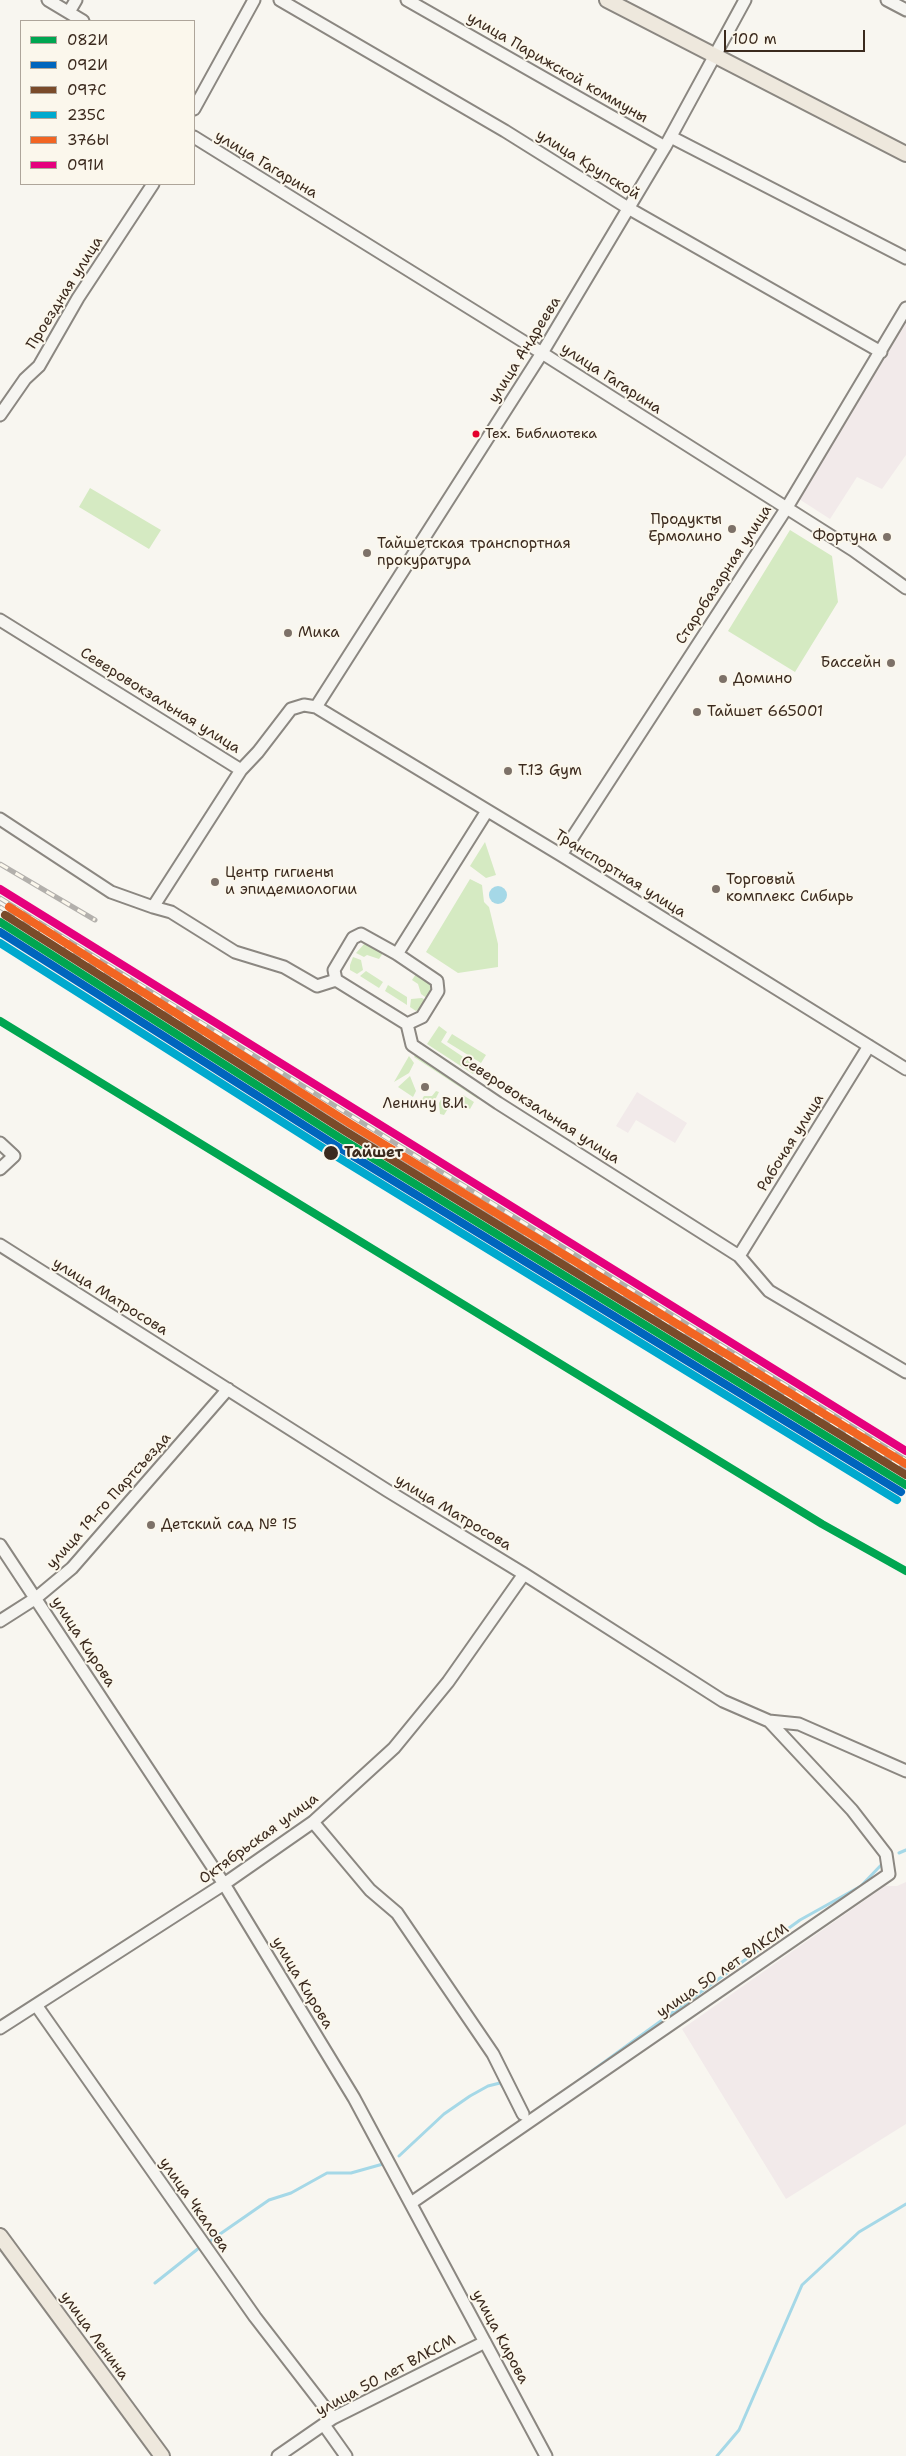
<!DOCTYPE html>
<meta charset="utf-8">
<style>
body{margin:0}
#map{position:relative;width:906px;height:2456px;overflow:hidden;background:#f8f6f0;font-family:"Shantell Sans",sans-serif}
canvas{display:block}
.legend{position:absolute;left:20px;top:20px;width:175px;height:165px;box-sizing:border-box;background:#fbf7ec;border:1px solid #aea59a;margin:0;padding:6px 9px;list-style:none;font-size:15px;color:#3b2a1e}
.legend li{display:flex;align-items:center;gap:10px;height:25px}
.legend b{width:25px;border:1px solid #aea59a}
.scale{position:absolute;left:724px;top:30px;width:141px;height:22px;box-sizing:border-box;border:2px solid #3b2a1e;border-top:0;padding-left:6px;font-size:15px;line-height:18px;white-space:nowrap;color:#3b2a1e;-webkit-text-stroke:4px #fbf7ec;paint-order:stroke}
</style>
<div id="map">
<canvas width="906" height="2456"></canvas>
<ul class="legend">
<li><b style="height:6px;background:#00a651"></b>082И</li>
<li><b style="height:6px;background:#0065bd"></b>092И</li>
<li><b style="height:6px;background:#7a4b2a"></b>097С</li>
<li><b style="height:6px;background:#00a9ce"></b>235С</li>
<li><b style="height:6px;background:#f26522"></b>376Ы</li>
<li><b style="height:6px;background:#e5007d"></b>091И</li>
</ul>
<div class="scale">100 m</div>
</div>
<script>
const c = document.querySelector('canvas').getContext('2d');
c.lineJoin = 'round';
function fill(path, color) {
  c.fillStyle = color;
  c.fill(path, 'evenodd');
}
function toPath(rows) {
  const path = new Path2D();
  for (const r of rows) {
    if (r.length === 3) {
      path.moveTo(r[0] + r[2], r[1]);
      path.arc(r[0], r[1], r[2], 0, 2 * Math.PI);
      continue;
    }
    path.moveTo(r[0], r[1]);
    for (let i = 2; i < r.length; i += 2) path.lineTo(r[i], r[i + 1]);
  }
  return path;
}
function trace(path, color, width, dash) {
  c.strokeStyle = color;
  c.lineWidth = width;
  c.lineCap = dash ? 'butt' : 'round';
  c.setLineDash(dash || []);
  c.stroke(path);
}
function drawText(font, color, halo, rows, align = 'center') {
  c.font = font + ' "Shantell Sans",sans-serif';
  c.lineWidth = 4;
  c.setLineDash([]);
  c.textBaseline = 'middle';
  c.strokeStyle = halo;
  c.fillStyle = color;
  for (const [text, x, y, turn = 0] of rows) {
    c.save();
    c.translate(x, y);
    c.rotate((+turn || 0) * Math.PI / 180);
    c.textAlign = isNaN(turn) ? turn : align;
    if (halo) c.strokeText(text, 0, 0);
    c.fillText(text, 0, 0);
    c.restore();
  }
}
const built = toPath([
 [906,323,906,455,882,489,857,477,830,519,799,499],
 [637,1092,687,1123,675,1143,636,1120,628,1133,616,1126],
 [906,1882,906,2124,786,2199,682,2029,885,1886,897,1886]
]);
const green = toPath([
 [90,488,161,530,149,549,79,507],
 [790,530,832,556,838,602,795,672,728,631],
 [485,842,496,875,486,878,470,866],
 [470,879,482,885,484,902,489,907,498,944,498,967,458,973,426,952],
 [365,943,383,953,379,959,367,955,364,957,356,953],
 [353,957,361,960,363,970,357,974,350,970,350,965],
 [366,971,383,982,379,988,360,976],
 [416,974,431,983,433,991,428,999,421,994,418,984,412,980],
 [388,985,407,997,407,1005,385,991],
 [422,998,427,1001,421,1010,416,1011,410,1007,411,999],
 [439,1026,447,1032,441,1042,478,1067,473,1074,427,1044],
 [452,1034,486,1055,481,1063,447,1042],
 [416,1054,480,1096,478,1099,414,1057],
 [409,1056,414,1063,409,1073,394,1082],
 [410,1076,416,1091,413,1097,398,1087],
 [436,1091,439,1092,435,1100,429,1100,424,1104,420,1102,424,1096,432,1096],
 [463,1095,474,1102,470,1109,459,1102],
 [443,1096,452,1102,444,1115,440,1114,439,1103]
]);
const water = toPath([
 [498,895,9]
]);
const stream = toPath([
 [899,1853,906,1850],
 [563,2092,800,1920,861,1886,884,1862],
 [399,2156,444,2114,470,2096,488,2086,500,2083,505,2090],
 [210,2241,269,2200,291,2193,327,2173,351,2173,383,2164],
 [155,2283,199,2248],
 [717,2456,739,2430,802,2285,859,2232,906,2204]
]);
const minor = toPath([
 [48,0,83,21],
 [280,0,505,131,628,208,881,352],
 [407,0,665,147],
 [887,0,906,10],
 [69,12,76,0],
 [194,109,254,0],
 [194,137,542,353,853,550,906,588],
 [671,137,906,258],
 [0,415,25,379,39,366,78,298,153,184],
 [0,620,241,770,153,907,171,912,235,952,284,967,317,986,336,980,407,1024,412,1045,498,1103,739,1256,769,1291,906,1372],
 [316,707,542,353,665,147,745,0],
 [241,770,258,752,291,709,304,705,316,707,561,855,906,1069],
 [0,819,111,892,153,907],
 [561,855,786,509,906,308],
 [397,954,487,811],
 [336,980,334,970,353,938,361,934,397,954,437,981,438,991,422,1017,407,1024],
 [0,1143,14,1156,0,1169],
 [0,1245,388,1491,524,1574,723,1701,769,1721,799,1724,906,1771],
 [739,1256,869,1046],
 [0,1545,224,1884,354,2098,546,2456],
 [0,1621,36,1598,72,1568,228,1389],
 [313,1822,370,1890,397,1913,493,2054,523,2114],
 [36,2005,255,2317,333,2418],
 [0,2028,224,1884,313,1822,394,1748,448,1682,524,1574],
 [411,2203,889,1874,886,1854,852,1810,769,1721],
 [324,2425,346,2456],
 [278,2456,333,2418,485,2342]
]);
const major = toPath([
 [607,0,906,154],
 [0,2236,162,2456]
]);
const rail = toPath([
 [0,864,95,920],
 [0,898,906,1460],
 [0,907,38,931],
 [66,948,348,1125,906,1469]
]);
const rail1 = toPath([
 [0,922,340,1138,906,1485],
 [0,1021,822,1524,906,1571]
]);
const rail2 = toPath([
 [0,932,335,1145,901,1492]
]);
const rail3 = toPath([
 [5,915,345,1131,906,1475]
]);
const rail4 = toPath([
 [0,943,331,1153,897,1500]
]);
const rail5 = toPath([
 [9,907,349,1123,906,1464]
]);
const rail6 = toPath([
 [0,889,906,1451]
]);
const markers = [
 [476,434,4.5,"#e4002b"],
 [732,529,5,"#7d7168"],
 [887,537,5,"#7d7168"],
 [367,553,5,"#7d7168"],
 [288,633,5,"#7d7168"],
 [891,663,5,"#7d7168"],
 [723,679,5,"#7d7168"],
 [697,712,5,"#7d7168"],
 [508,771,5,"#7d7168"],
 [215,882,5,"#7d7168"],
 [716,889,5,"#7d7168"],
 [425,1087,5,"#7d7168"],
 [331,1153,8,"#3b2a1e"],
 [151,1525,5,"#7d7168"]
];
const busNames = [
 ["Тех. Библиотека",485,434]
];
const streetNames = [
 ["улица Парижской коммуны",557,68,30],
 ["улица Гагарина",266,165,31],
 ["улица Крупской",588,165,32],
 ["Проездная улица",65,293,-58],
 ["улица Андреева",525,350,-58],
 ["улица Гагарина",611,379,33],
 ["Старобазарная улица",724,575,-57],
 ["Северовокзальная улица",160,701,32],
 ["Транспортная улица",620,874,32],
 ["Северовокзальная улица",540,1110,33],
 ["Рабочая улица",791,1143,-58],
 ["улица Матросова",110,1297,32],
 ["улица 19-го Партсъезда",109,1501,-48],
 ["улица Матросова",453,1513,31],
 ["улица Кирова",83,1642,57],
 ["Октябрьская улица",259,1839,-36],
 ["улица 50 лет ВЛКСМ",723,1971,-34],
 ["улица Кирова",302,1983,59],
 ["улица Чкалова",194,2205,55],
 ["улица Ленина",94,2336,54],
 ["улица Кирова",500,2337,62],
 ["улица 50 лет ВЛКСМ",386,2376,-28]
];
const poiNames = [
 ["Продукты",722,520,"right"],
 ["Ермолино",722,537,"right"],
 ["Фортуна",877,537,"right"],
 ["Тайшетская транспортная",377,544],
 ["прокуратура",377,561],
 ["Мика",298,633],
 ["Бассейн",881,663,"right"],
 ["Домино",733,679],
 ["Тайшет 665001",707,712],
 ["T.13 Gym",518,771],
 ["Центр гигиены",225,873],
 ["и эпидемиологии",225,890],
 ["Торговый",726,880],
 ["комплекс Сибирь",726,897],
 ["Ленину В.И.",425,1104,"center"],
 ["Детский сад № 15",161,1525]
];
const stopNames = [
 ["Тайшет",344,1153]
];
fill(built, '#f2eaea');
fill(green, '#d5eac2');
fill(water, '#a5d8e7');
trace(stream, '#a5d8e7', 3);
trace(minor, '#8b8781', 15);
trace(major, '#8b8781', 18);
trace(minor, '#f6f5f1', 11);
trace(major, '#eee8dd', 14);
trace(rail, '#b3b0ac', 5);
trace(rail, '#fbf7ec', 3, [9]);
trace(rail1, '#00a651', 8);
trace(rail2, '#0065bd', 8);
trace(rail3, '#7a4b2a', 8);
trace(rail4, '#00a9ce', 8);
trace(rail5, '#f26522', 8);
trace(rail6, '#e5007d', 8);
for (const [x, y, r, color] of markers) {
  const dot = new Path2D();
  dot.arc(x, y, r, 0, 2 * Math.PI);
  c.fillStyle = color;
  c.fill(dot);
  trace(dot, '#fbf7ec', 2);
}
drawText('14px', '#3b2a1e', '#fbf7ec', busNames, 'left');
drawText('15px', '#3b2a1e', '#fbf7ec', streetNames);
drawText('15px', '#3b2a1e', '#fbf7ec', poiNames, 'left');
drawText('bold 15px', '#3b2a1e', '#fbf7ec', stopNames, 'left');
</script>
